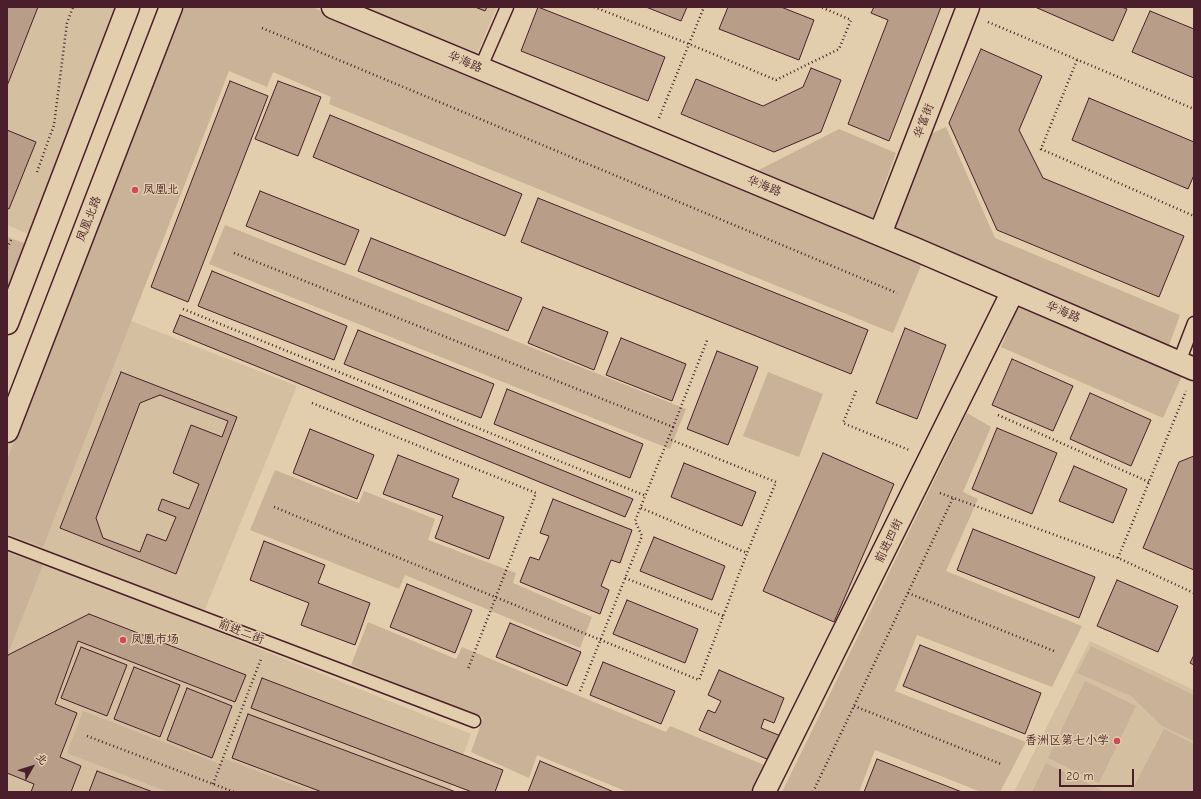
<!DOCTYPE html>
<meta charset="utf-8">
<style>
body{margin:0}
#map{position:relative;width:1201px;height:799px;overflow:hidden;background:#e2ceac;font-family:"Comic Neue","LXGW WenKai TC",sans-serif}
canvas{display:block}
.frame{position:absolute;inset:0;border:8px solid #4a1f2b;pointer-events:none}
.north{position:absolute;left:12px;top:747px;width:40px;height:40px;-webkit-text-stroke:3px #e2ceac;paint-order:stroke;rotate:51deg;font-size:11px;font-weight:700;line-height:16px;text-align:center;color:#4a1f2b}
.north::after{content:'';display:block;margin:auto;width:14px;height:18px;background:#4a1f2b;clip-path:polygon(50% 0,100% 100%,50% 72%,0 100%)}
.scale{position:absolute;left:1059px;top:769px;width:75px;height:18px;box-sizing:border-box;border:2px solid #4a1f2b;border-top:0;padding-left:5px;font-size:12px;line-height:14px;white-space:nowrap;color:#4a1f2b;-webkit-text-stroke:3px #e2ceac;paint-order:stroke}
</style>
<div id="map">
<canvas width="1201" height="799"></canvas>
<div class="frame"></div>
<div class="north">北</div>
<div class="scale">20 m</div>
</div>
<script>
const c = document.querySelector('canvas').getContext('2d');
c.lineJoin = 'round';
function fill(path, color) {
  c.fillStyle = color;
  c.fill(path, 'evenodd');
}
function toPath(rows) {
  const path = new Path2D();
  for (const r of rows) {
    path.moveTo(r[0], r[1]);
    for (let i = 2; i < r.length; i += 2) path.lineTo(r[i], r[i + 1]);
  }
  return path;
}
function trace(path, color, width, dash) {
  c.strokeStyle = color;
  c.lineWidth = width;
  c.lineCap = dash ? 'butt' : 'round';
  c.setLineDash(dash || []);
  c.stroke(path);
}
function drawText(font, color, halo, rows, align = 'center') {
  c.font = font + ' "Comic Neue","LXGW WenKai TC",sans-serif';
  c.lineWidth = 3;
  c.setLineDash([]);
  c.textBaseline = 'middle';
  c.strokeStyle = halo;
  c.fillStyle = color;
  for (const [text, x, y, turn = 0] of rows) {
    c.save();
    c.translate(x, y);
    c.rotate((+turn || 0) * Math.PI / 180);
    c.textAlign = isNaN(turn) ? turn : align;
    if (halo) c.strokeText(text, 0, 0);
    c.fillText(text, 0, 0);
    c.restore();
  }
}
const built = toPath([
 [7,7,129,7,42,240,7,225],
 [360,7,497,7,476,56],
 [67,296,297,386,203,614,7,539,7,449],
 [7,547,471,734,449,792,7,792],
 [1090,641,1194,690,1194,792,1014,792]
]);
const green = toPath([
 [182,7,312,7,922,263,893,333,329,104,331,97,273,72,267,87,229,71,43,547,7,534,7,460],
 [946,127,995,238,1180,315,1167,351,889,230,926,136],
 [839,129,896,153,872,219,755,172],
 [225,225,686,409,670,449,209,264],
 [7,237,33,246,7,317],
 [1019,304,1182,376,1163,418,1001,347],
 [768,372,823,394,799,457,743,436],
 [967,413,991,427,963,492,978,499,946,571,1082,626,1052,687,917,635,895,691,1026,742,1000,792,981,792,875,750,859,792,782,792],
 [275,470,359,503,364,491,435,519,428,540,516,573,513,583,592,617,580,648,405,575,399,589,250,530],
 [7,552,43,565,7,656],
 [368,622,456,659,462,647,666,732,670,726,769,767,755,792,628,792,537,755,529,778,471,752,483,718,351,665],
 [1091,646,1194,695,1194,741,1162,726,1131,696,1077,673],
 [1085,681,1136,706,1099,783,1048,758],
 [83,711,220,764,223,758,312,792,168,792,67,753],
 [1164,729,1194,744,1194,792,1131,792],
 [1046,763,1103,791,1102,792,1032,792]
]);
const building = toPath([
 [7,7,38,7,7,86,7,7],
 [475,7,487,7,485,11,475,7],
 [538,7,665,57,648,101,521,51,538,7],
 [646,7,687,7,681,21,646,7],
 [728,7,781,7,814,20,799,60,719,29,728,7],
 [874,7,941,7,889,141,848,124,888,20,871,13,874,7],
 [1035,7,1122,7,1127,9,1113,41,1035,7],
 [1150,11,1194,29,1194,78,1132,52,1150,11],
 [981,49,1042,76,1019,130,1043,178,1184,236,1159,297,997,230,949,123,981,49],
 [811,68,841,80,821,132,774,152,681,114,696,79,763,106,803,87,811,68],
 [230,81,268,96,188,302,151,287,230,81],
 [278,81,321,97,298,156,255,139,278,81],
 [1089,98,1194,142,1194,175,1188,189,1072,140,1089,98],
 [330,115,522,194,505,236,313,157,330,115],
 [7,130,36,142,9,209,7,208,7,130],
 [260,191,359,230,345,265,246,226,260,191],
 [538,198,868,330,851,374,521,242,538,198],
 [371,238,522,298,508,331,358,271,371,238],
 [212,271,347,326,334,360,198,306,212,271],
 [543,307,608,332,594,370,528,343,543,307],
 [180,315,633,499,625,517,173,332,180,315],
 [905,328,946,345,917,419,876,403,905,328],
 [358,330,494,384,481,418,344,364,358,330],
 [621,338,686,364,672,401,606,375,621,338],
 [717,351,758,367,728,445,687,429,717,351],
 [1012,359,1073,386,1053,431,992,405,1012,359],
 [121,372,237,417,176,574,60,528,121,372],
 [507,389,643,444,630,478,494,424,507,389],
 [1090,393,1151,420,1131,466,1070,439,1090,393],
 [160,395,228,421,222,437,191,425,173,473,199,484,189,509,162,499,158,510,176,517,166,541,147,534,140,552,103,538,96,518,140,403,160,395],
 [997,428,1057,453,1032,514,972,489,997,428],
 [310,429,374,455,357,499,293,473,310,429],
 [823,453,894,484,834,622,763,591,823,453],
 [398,455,459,479,452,497,504,517,489,559,435,538,443,516,383,494,398,455],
 [1194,456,1194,570,1143,548,1179,462,1194,456],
 [684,463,756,492,742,526,671,497,684,463],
 [1074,466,1127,489,1113,523,1059,501,1074,466],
 [553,499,632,530,620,563,611,560,601,586,609,590,600,614,520,582,530,557,539,560,549,536,540,533,553,499],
 [973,529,1095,577,1079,618,957,570,973,529],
 [654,537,725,566,712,600,640,571,654,537],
 [264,541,325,565,318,583,370,603,355,645,301,625,309,603,250,580,264,541],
 [1117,580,1178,606,1158,652,1097,626,1117,580],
 [407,584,472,610,455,653,390,627,407,584],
 [627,600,698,629,685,663,613,634,627,600],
 [89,614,246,675,235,702,78,641,55,704,77,713,60,757,81,766,71,792,31,792,34,784,7,773,7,658,8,655,89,614],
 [510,623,581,652,567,686,496,657,510,623],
 [920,645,1041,693,1025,734,903,686,920,645],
 [81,647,127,665,107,716,61,698,81,647],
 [1194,655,1194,665,1190,663,1194,655],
 [603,662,675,691,661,724,590,695,603,662],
 [134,667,180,685,160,737,114,719,134,667],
 [719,670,784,698,774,723,764,719,761,728,786,738,776,763,699,730,708,710,715,713,721,701,708,695,719,670],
 [262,678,503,770,495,792,472,792,251,708,262,678],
 [187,688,232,706,212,758,167,740,187,688],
 [248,714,456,792,322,792,232,758,248,714],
 [877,759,962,792,864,792,877,759],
 [540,761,614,792,528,792,540,761],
 [97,771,153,792,89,792,97,771]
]);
const path = toPath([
 [594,7,689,44,776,80,839,49,851,20,821,7],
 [988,22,1194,109],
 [262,28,897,293],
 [1077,60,1041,149,1194,216],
 [659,118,704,7],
 [37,172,54,125,67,23,73,7],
 [7,248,11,240],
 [234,253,673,427,708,338],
 [183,309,646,496],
 [856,391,843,423,909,450],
 [312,403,536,493,468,669],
 [998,415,1149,482],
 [940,493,1118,558,1194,593],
 [274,507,699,680,747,553],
 [641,508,747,553,776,482,669,439],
 [1118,558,1186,391],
 [625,578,723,616],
 [908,593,1054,651],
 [580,691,642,536,635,521,673,427],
 [854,706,1001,764],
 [87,736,234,792],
 [213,784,261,659],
 [813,792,953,498]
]);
const service = toPath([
 [480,69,507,7],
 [1179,362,1194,323],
 [7,543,474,721]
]);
const minor = toPath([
 [333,7,915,249,1194,369],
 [880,234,968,7],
 [764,792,1013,291]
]);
const primary = toPath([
 [7,323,128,7],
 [7,431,171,7]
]);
const markers = [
 [135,190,4,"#d1495b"],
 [123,640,4,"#d1495b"],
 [1117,741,4,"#d1495b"]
];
const streetNames = [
 ["华海路",465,62,23],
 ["华富街",924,121,-69],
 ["华海路",764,186,22],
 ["凤凰北路",89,219,-69],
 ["华海路",1063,312,23],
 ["前进四街",889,541,-64],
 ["前进二街",241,632,21]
];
const poiNames = [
 ["凤凰北",143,190],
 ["凤凰市场",131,640],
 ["香洲区第七小学",1109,741,"right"]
];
fill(built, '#d5bfa1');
fill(green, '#c9b297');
fill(building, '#b89d88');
trace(building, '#4a1f2b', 1);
trace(service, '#4a1f2b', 15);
trace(minor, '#4a1f2b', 25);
trace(primary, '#4a1f2b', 25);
trace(path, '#4a1f2b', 2.5, [1, 3]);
trace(service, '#e2ceac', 12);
trace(minor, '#e2ceac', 22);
trace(primary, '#e2ceac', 22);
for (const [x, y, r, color] of markers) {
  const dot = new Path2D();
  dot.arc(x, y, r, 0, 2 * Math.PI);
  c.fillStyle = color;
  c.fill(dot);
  trace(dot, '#e2ceac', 1.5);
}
drawText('12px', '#4a1f2b', '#e2ceac', streetNames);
drawText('12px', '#4a1f2b', '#e2ceac', poiNames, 'left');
</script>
